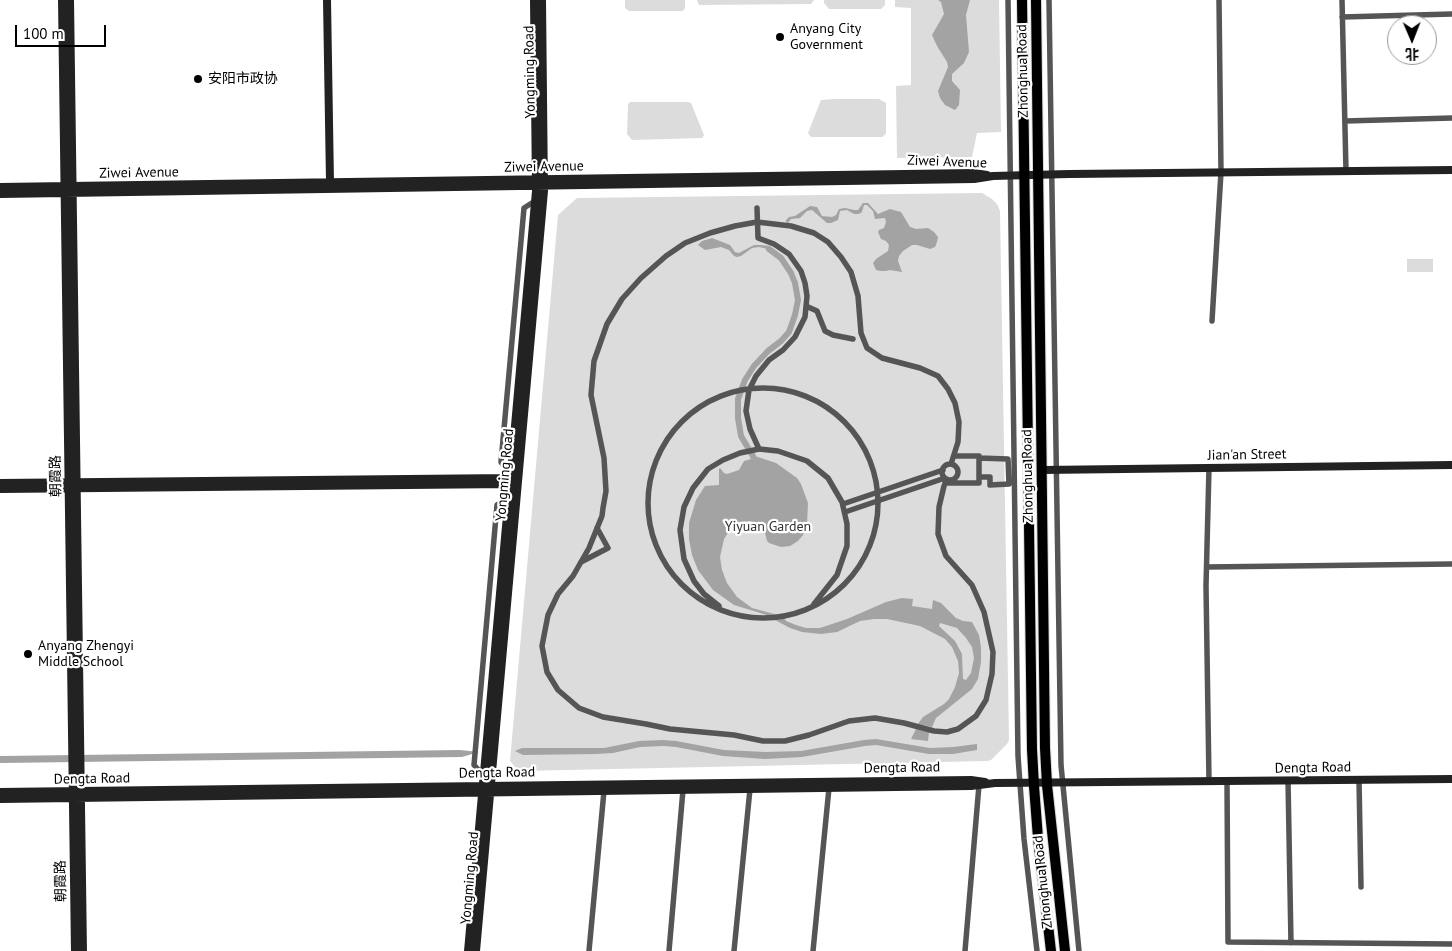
<!DOCTYPE html>
<meta charset="utf-8">
<style>
body{margin:0}
#map{position:relative;width:1452px;height:951px;overflow:hidden;background:#fff;font-family:"PT Sans","Noto Sans SC",sans-serif}
canvas{display:block}
.north{position:absolute;left:1387px;top:15px;width:50px;height:50px;box-sizing:border-box;background:#fff;border:1px solid #999;border-radius:50%;rotate:179deg;font-size:14px;font-weight:700;line-height:20px;text-align:center;color:#000}
.north::after{content:'';display:block;margin:auto;width:18px;height:22px;background:#000;clip-path:polygon(50% 0,100% 100%,50% 72%,0 100%)}
.scale{position:absolute;left:15px;top:25px;width:91px;height:22px;box-sizing:border-box;border:2px solid #000;border-top:0;padding-left:6px;font-size:15px;line-height:18px;white-space:nowrap;color:#000;-webkit-text-stroke:4px #fff;paint-order:stroke}
</style>
<div id="map">
<canvas width="1452" height="951"></canvas>
<div class="north">北</div>
<div class="scale">100 m</div>
</div>
<script>
const c = document.querySelector('canvas').getContext('2d');
c.lineJoin = 'round';
function fill(path, color) {
  c.fillStyle = color;
  c.fill(path, 'evenodd');
}
function toPath(rows) {
  const path = new Path2D();
  for (const r of rows) {
    if (r.length === 3) {
      path.moveTo(r[0] + r[2], r[1]);
      path.arc(r[0], r[1], r[2], 0, 2 * Math.PI);
      continue;
    }
    path.moveTo(r[0], r[1]);
    for (let i = 2; i < r.length; i += 2) path.lineTo(r[i], r[i + 1]);
  }
  return path;
}
function trace(path, color, width, dash) {
  c.strokeStyle = color;
  c.lineWidth = width;
  c.lineCap = dash ? 'butt' : 'round';
  c.setLineDash(dash || []);
  c.stroke(path);
}
function drawText(font, color, halo, rows, align = 'center') {
  c.font = font + ' "PT Sans","Noto Sans SC",sans-serif';
  c.lineWidth = 4.5;
  c.setLineDash([]);
  c.textBaseline = 'middle';
  c.strokeStyle = halo;
  c.fillStyle = color;
  for (const [text, x, y, turn = 0] of rows) {
    c.save();
    c.translate(x, y);
    c.rotate((+turn || 0) * Math.PI / 180);
    c.textAlign = isNaN(turn) ? turn : align;
    if (halo) c.strokeText(text, 0, 0);
    c.fillText(text, 0, 0);
    c.restore();
  }
}
const green = toPath([
 [625,0,685,0,685,8,683,11,629,11,625,8],
 [697,0,814,0,811,4,699,5],
 [824,0,885,0,885,5,881,9,829,9,824,3],
 [895,0,999,0,1001,132,977,133,972,157,897,158,896,86,911,85,911,8,895,7],
 [835,99,879,99,886,103,886,133,883,137,811,137,808,133,821,100],
 [630,102,688,102,691,103,704,135,702,138,632,140,627,134,628,104],
 [982,193,992,199,997,204,1000,211,1009,740,1007,744,991,760,987,761,520,771,516,768,510,761,558,215,577,198],
 [1407,259,1433,259,1433,272,1407,272]
]);
const water = toPath([
 [938,0,970,0,966,15,969,52,964,63,952,74,952,81,960,90,959,105,955,110,945,105,940,98,938,91,948,67,947,62,937,46,932,35,944,14,941,2],
 [863,203,868,203,878,214,890,209,901,212,910,227,916,229,928,228,934,232,938,237,937,242,935,247,930,249,917,245,912,245,903,251,899,256,898,261,902,272,890,270,886,271,881,271,876,270,873,263,876,259,888,251,889,245,886,241,881,239,878,232,879,230,884,228,886,222,885,218,875,219,873,211,867,205,864,205,862,212,859,214,854,214,847,210,840,211,838,220,831,223,827,223,812,210,807,211,800,218,791,219,788,223,786,222,786,220,789,217,795,216,810,206,817,207,822,216,832,217,836,215,839,209,845,208,854,210,858,210],
 [712,238,730,245,735,252,739,253,754,245,760,245,770,246,768,249,759,247,752,248,741,256,737,257,734,256,729,250,721,247,705,250,698,245,702,241],
 [758,457,776,463,797,478,801,484,808,503,807,525,803,535,798,541,790,546,781,547,769,543,767,541,764,529,761,526,751,521,739,522,733,525,724,539,720,557,722,570,727,583,737,597,752,608,778,615,770,616,734,605,713,590,698,570,692,555,689,539,689,523,696,500,705,486,719,485,719,469,720,468,724,473,727,474,739,470,744,461],
 [902,598,913,599,912,606,932,609,933,600,941,603,956,618,963,621,972,622,979,635,981,647,981,662,978,679,972,689,936,718,932,727,918,724,923,717,944,704,949,699,955,687,959,673,958,661,952,647,945,639,920,626,887,619,874,619,860,621,837,632,821,634,802,632,790,628,775,620,784,618,786,621,796,625,806,628,820,628,847,619,886,602],
 [940,623,957,628,966,638,972,647,974,658,971,673,966,680,963,679,962,654,955,641,939,626],
 [916,729,929,732,928,741,911,739],
 [876,739,930,748,953,747,977,744,977,750,953,754,929,754,876,745,865,746,802,757,765,759,723,756,676,747,663,746,640,747,613,753,595,754,523,755,515,751,522,748,604,748,639,741,663,740,676,741,724,750,765,752,801,751,864,740],
 [460,750,479,752,462,757,0,763,0,756]
]);
const canal = toPath([
 [754,458,741,436,738,418,738,399,745,380,754,366,768,351,781,341,789,332,795,315,798,300,795,283,791,273,781,258,769,249]
]);
const street = toPath([
 [1008,0,1018,756,1024,839,1037,951],
 [1049,0,1061,765,1079,951],
 [1342,0,1346,171],
 [1342,17,1452,14],
 [1345,121,1452,118],
 [757,208,758,238,774,244,789,254,801,271,805,283,807,296,805,317,795,337,783,350,769,360,756,376,749,390,746,411,750,429,759,449],
 [806,306,817,311,825,331,833,335,853,339],
 [1212,321,1221,172,1219,0],
 [763,503,115],
 [979,458,1008,459,1009,484,990,485,990,477,979,477],
 [950,472,8],
 [510,474,501,462,524,208,535,201],
 [947,479,944,486,939,507,938,534,946,556,972,585,984,612,993,652,992,674,986,700,976,716,958,729,947,732,934,731,904,723,875,718,849,721,809,735,785,741,763,741,734,735,670,729,646,724,603,717,579,708,558,690,547,672,542,646,548,615,558,594,573,576,589,548,602,516,603,508,606,491,604,458,591,395,594,361,607,324,622,299,641,278,666,256,685,243,710,233,735,226,757,222,791,226,814,233,828,242,841,257,851,272,858,296,861,333,867,348,882,358,920,368,938,376,948,389,955,403,959,422,958,442,951,464],
 [945,483,979,483,979,456,954,456],
 [843,504,943,470],
 [845,512,945,478],
 [581,562,608,548,597,528],
 [1207,567,1452,564],
 [719,606,704,594,694,581,684,559,680,530,684,507,693,488,708,469,723,460,740,453,759,449,778,451,807,461,828,478,842,502,847,524,847,546,837,575,814,604],
 [484,776,474,765,497,505,508,497],
 [1288,780,1291,943],
 [1359,780,1361,887],
 [1209,781,1206,586,1209,468],
 [1227,781,1228,942,1452,944],
 [589,951,604,791],
 [669,951,683,790],
 [734,951,750,789],
 [813,951,829,788],
 [965,951,979,785]
]);
const secondary = toPath([
 [62,0,75,951],
 [70,0,83,951],
 [327,0,330,182],
 [0,187,974,173,987,175],
 [0,194,974,179,993,176,1069,174,1452,170],
 [1042,470,1452,465],
 [0,483,510,478],
 [0,489,509,484],
 [0,792,971,780,985,782],
 [0,799,971,786,995,783,1452,779],
 [468,951,536,191,534,0],
 [476,951,544,191,542,0]
]);
const highway = toPath([
 [1022,0,1032,749,1034,786,1038,838,1051,951],
 [1036,0,1045,748,1047,785,1065,951]
]);
const markers = [
 [780,37,5,"#000"],
 [198,79,5,"#000"],
 [28,654,5,"#000"]
];
const poiNames = [
 ["Anyang City",790,29],
 ["Government",790,45],
 ["安阳市政协",208,79],
 ["Anyang Zhengyi",38,646],
 ["Middle School",38,662]
];
const streetNames = [
 ["Zhonghua Road",1023,71,-91],
 ["Yongming Road",530,72,-91],
 ["Ziwei Avenue",947,162,2],
 ["Ziwei Avenue",544,167,-1],
 ["Ziwei Avenue",139,173,-1],
 ["Jian'an Street",1247,455,-1],
 ["Yongming Road",505,475,-85],
 ["朝霞路",56,476,-91],
 ["Zhonghua Road",1028,476,-91],
 ["Dengta Road",902,768,-1],
 ["Dengta Road",1313,768,-1],
 ["Dengta Road",497,773,-1],
 ["Dengta Road",92,779,-1],
 ["Yongming Road",470,878,-85],
 ["朝霞路",61,881,-91],
 ["Zhonghua Road",1043,882,-96]
];
const parkNames = [
 ["Yiyuan Garden",768,527]
];
fill(green, '#dcdcdc');
fill(water, '#a3a3a3');
trace(canal, '#a3a3a3', 6);
trace(highway, '#dbdbdb', 12);
trace(street, '#555', 5.5);
trace(secondary, '#222', 8);
trace(highway, '#000', 10);
for (const [x, y, r, color] of markers) {
  const dot = new Path2D();
  dot.arc(x, y, r, 0, 2 * Math.PI);
  c.fillStyle = color;
  c.fill(dot);
  trace(dot, '#fff', 2);
}
drawText('14px', '#000', '#fff', poiNames, 'left');
drawText('14px', '#000', '#fff', streetNames);
drawText('14px', '#333', '#fff', parkNames);
</script>
